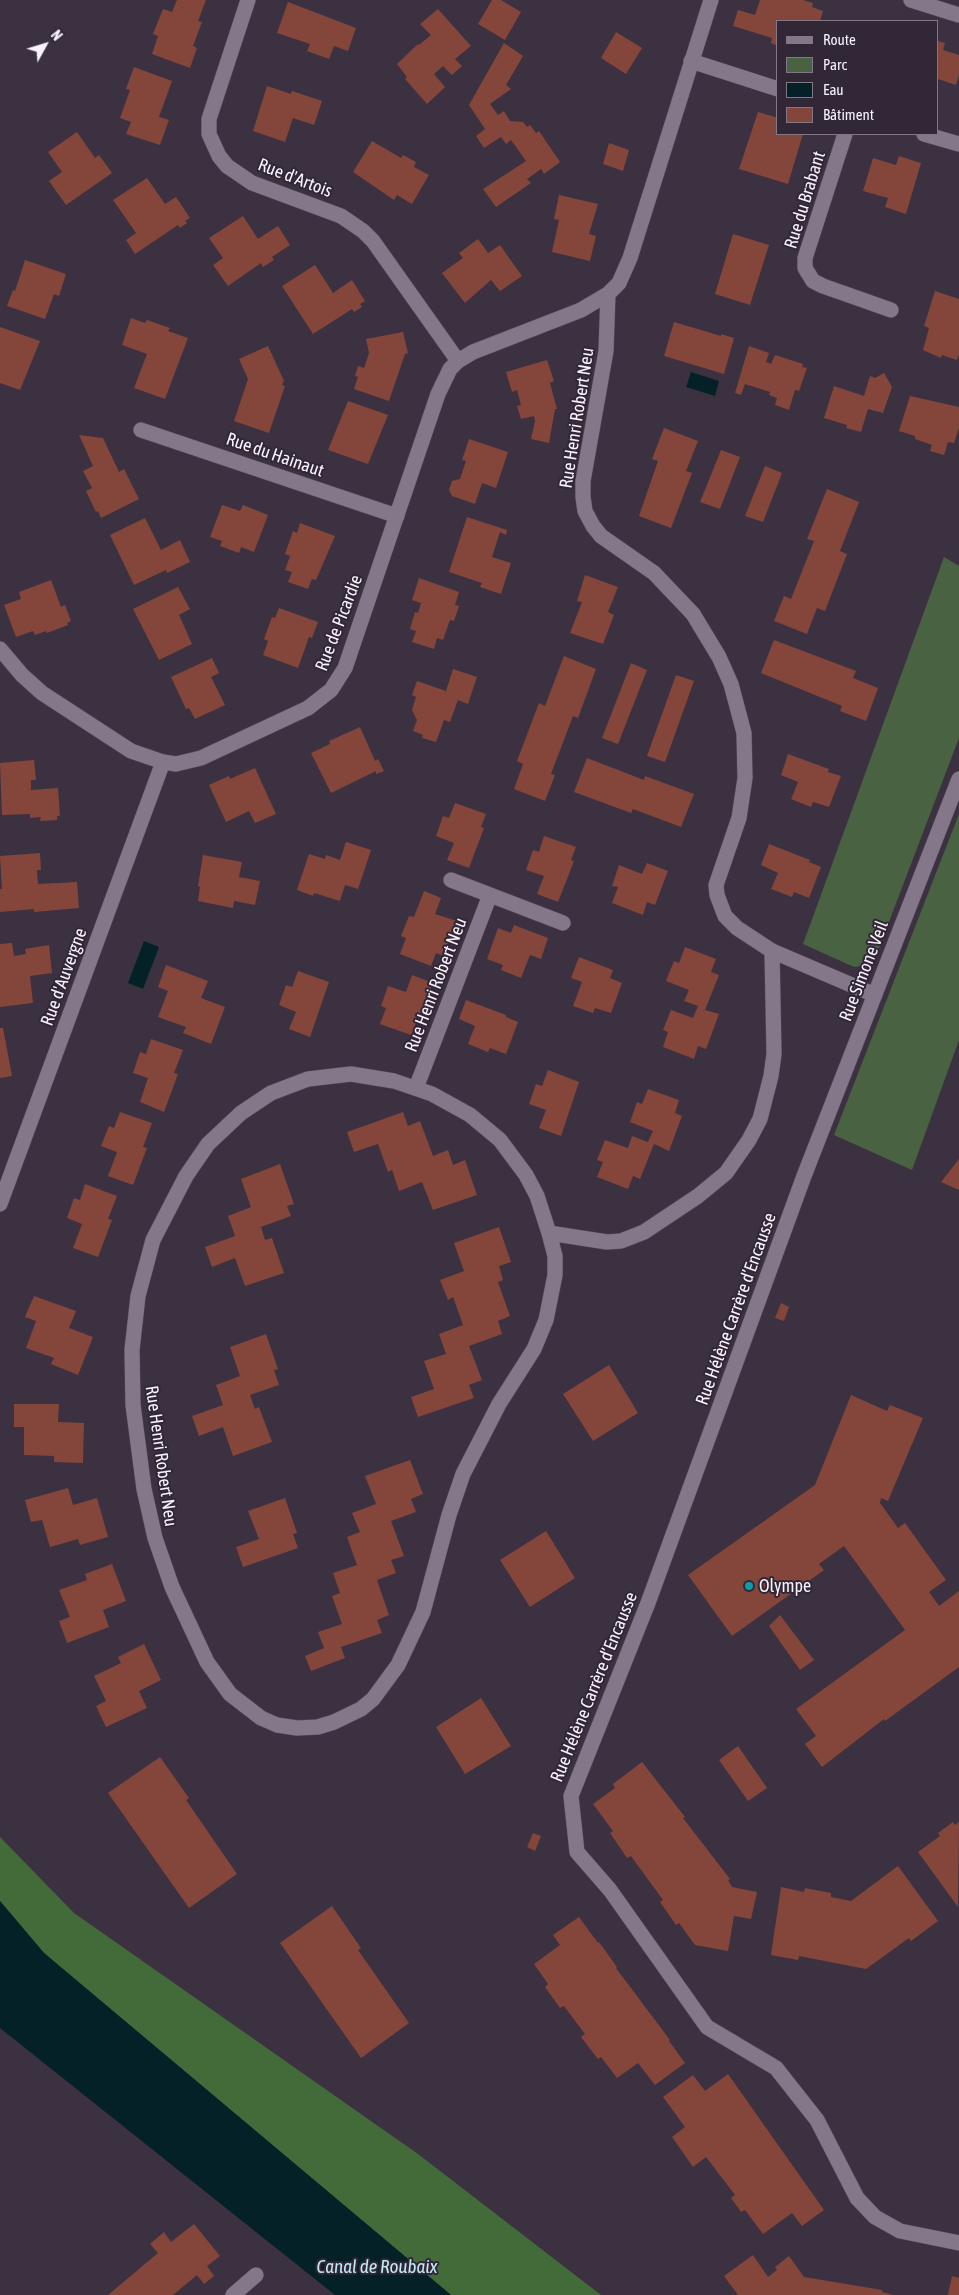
<!DOCTYPE html>
<meta charset="utf-8">
<style>
body{margin:0}
#map{position:relative;width:959px;height:2295px;overflow:hidden;background:#3c3140;font-family:"Asap Condensed",sans-serif}
canvas{display:block}
.legend{position:absolute;left:776px;top:20px;width:162px;height:115px;box-sizing:border-box;background:#322736;border:1px solid #827885;margin:0;padding:6px 9px;list-style:none;font-size:15px;color:#f9f2fc}
.legend li{display:flex;align-items:center;gap:10px;height:25px}
.legend b{width:25px;border:1px solid #827885}
.north{position:absolute;left:20px;top:20px;width:50px;height:50px;-webkit-text-stroke:4px #322736;paint-order:stroke;rotate:51deg;font-size:14px;font-weight:700;line-height:20px;text-align:center;color:#f9f2fc}
.north::after{content:'';display:block;margin:auto;width:18px;height:22px;background:#f9f2fc;clip-path:polygon(50% 0,100% 100%,50% 72%,0 100%)}
</style>
<div id="map">
<canvas width="959" height="2295"></canvas>
<ul class="legend">
<li><b style="height:6px;background:#847789"></b>Route</li>
<li><b style="height:14px;background:#496242"></b>Parc</li>
<li><b style="height:14px;background:#052128"></b>Eau</li>
<li><b style="height:14px;background:#84463a"></b>Bâtiment</li>
</ul>
<div class="north">N</div>
</div>
<script>
const c = document.querySelector('canvas').getContext('2d');
c.lineJoin = 'round';
function fill(path, color) {
  c.fillStyle = color;
  c.fill(path, 'evenodd');
}
function toPath(rows) {
  const path = new Path2D();
  for (const r of rows) {
    path.moveTo(r[0], r[1]);
    for (let i = 2; i < r.length; i += 2) path.lineTo(r[i], r[i + 1]);
  }
  return path;
}
function trace(path, color, width, dash) {
  c.strokeStyle = color;
  c.lineWidth = width;
  c.lineCap = dash ? 'butt' : 'round';
  c.setLineDash(dash || []);
  c.stroke(path);
}
function drawText(font, color, halo, rows, align = 'center') {
  c.font = font + ' "Asap Condensed",sans-serif';
  c.lineWidth = 4;
  c.setLineDash([]);
  c.textBaseline = 'middle';
  c.strokeStyle = halo;
  c.fillStyle = color;
  for (const [text, x, y, turn = 0] of rows) {
    c.save();
    c.translate(x, y);
    c.rotate((+turn || 0) * Math.PI / 180);
    c.textAlign = isNaN(turn) ? turn : align;
    if (halo) c.strokeText(text, 0, 0);
    c.fillText(text, 0, 0);
    c.restore();
  }
}
const green = toPath([
 [944,557,959,566,959,738,876,956,866,965,854,967,803,944],
 [959,814,959,1040,912,1170,834,1135]
]);
const forest = toPath([
 [0,1837,74,1913,418,2154,601,2295,451,2295,44,1953,0,1901]
]);
const water = toPath([
 [691,372,719,381,715,396,686,387],
 [144,941,159,947,143,989,128,983],
 [0,1901,44,1953,451,2295,335,2295,0,2028]
]);
const building = toPath([
 [177,0,206,0,198,21,202,22,193,46,197,48,190,68,152,54,158,36,153,34,163,9,172,12],
 [492,0,501,0,521,12,505,40,478,24],
 [760,0,803,0,813,3,812,7,823,11,820,21,778,21,778,46,771,43,772,38,733,26,738,10,755,15],
 [288,2,356,28,348,51,334,46,329,59,307,51,310,44,277,33],
 [438,9,471,46,455,59,462,66,452,75,443,66,434,74,445,87,427,104,405,79,407,77,397,64,418,44,419,45,431,35,420,24],
 [616,32,642,48,626,74,601,58],
 [938,41,945,43,943,50,959,55,959,75,956,85,938,79],
 [504,43,523,56,506,85,511,89,490,104,498,115,504,111,510,121,523,122,527,127,530,125,536,133,539,131,560,162,544,174,541,169,527,179,531,183,496,207,483,189,526,161,511,140,506,144,501,137,484,148,476,136,485,129,469,105],
 [134,67,172,81,159,117,169,120,160,145,126,134,131,122,120,118,130,90,126,89],
 [267,86,291,94,292,91,322,101,314,125,293,118,285,142,253,131],
 [758,112,778,118,778,134,803,134,788,184,739,169],
 [77,132,95,158,99,155,112,173,66,205,49,181,62,172,48,152],
 [372,141,401,158,403,155,416,162,414,167,429,175,412,204,397,195,394,200,353,172],
 [609,143,629,150,623,171,603,164],
 [899,156,921,163,906,214,885,207,888,198,863,191,873,158,896,165],
 [147,178,165,204,176,197,190,218,185,221,187,223,180,228,178,225,135,254,126,240,136,233,113,200],
 [559,195,598,204,589,234,596,236,590,261,552,252,559,220,554,219],
 [243,216,258,239,278,226,290,245,272,257,274,260,263,267,261,263,228,286,213,265,223,258,209,238],
 [733,234,769,245,750,305,715,294],
 [478,239,488,253,500,245,522,276,500,291,491,280,465,303,442,273,463,258,459,253],
 [25,260,66,274,59,296,54,294,45,319,7,306,13,290,15,291],
 [315,265,333,293,352,280,365,301,360,304,362,307,354,312,352,309,313,334,282,286],
 [935,291,959,299,959,354,957,360,942,355,941,358,923,350,929,328,924,326],
 [131,318,145,323,147,320,170,328,168,331,188,338,165,399,134,388,147,354,122,345],
 [674,322,721,336,721,334,734,338,724,374,664,356],
 [0,327,40,341,20,390,0,383],
 [403,332,408,353,405,354,389,401,354,389,358,377,355,376,358,366,364,368,369,353,366,339],
 [268,346,284,381,282,385,285,386,269,433,234,421,248,379,239,359],
 [749,346,769,353,766,362,771,364,775,355,803,364,802,367,807,368,799,391,795,390,789,410,775,405,777,398,769,395,770,392,745,384,741,395,735,393],
 [547,360,554,381,550,383,557,409,555,409,549,443,531,439,535,421,534,416,521,419,517,406,521,405,517,390,512,392,506,372],
 [884,373,892,387,883,413,868,409,861,432,846,428,847,425,824,418,834,386,864,396,870,376,875,378],
 [910,396,959,407,959,428,954,443,948,442,944,455,930,451,932,445,915,439,915,436,899,431],
 [348,401,388,415,368,464,328,450],
 [664,428,698,441,686,471,692,473,671,528,639,516,658,461,652,459],
 [79,435,103,438,119,472,124,469,139,499,101,518,98,511,96,512,86,491,92,488,83,471,93,466],
 [469,439,508,452,496,488,482,483,475,504,452,496,449,490,452,481,460,479,466,461,462,460],
 [721,450,740,457,720,509,700,502],
 [765,466,782,473,763,522,745,516],
 [827,489,859,502,840,551,847,554,825,611,817,608,807,634,774,621,784,596,791,599,814,541,807,539],
 [222,505,240,511,243,505,268,515,254,552,241,547,239,553,220,546,222,541,210,537],
 [467,517,507,530,506,535,500,532,492,557,511,563,501,594,480,587,482,583,449,572],
 [145,518,161,550,180,540,190,562,167,573,166,570,134,585,110,535],
 [300,523,335,536,316,580,312,579,308,589,288,582,292,572,285,570,290,556,285,554,293,531,297,533],
 [585,575,618,587,608,612,614,615,603,644,570,633,582,602,577,601],
 [419,578,459,592,455,605,459,606,454,621,450,620,443,640,437,638,434,649,412,642,416,631,410,629,415,612,418,613,421,603,412,600],
 [51,580,61,607,65,605,71,621,67,623,68,625,47,633,46,631,35,635,33,631,16,637,4,605,21,599,19,592],
 [178,587,190,609,179,615,192,644,159,660,133,609],
 [279,608,318,622,312,638,309,637,298,668,263,655,268,641,264,639,272,617,275,618],
 [774,640,856,671,853,678,878,688,866,721,840,711,842,706,761,673],
 [564,656,596,669,578,718,573,716,551,774,555,775,545,801,514,789,523,764,517,761,539,703,545,706],
 [212,658,219,673,211,677,225,705,195,719,189,708,186,709,171,677],
 [631,663,647,670,618,744,602,738],
 [453,669,477,677,468,704,458,700,450,722,444,720,436,742,422,738,423,735,413,731,417,720,412,710,416,697,412,695,417,681,446,691],
 [676,675,694,681,665,762,647,756],
 [360,727,375,761,378,759,384,771,376,774,376,771,331,793,311,753,330,744,329,741],
 [788,754,829,769,828,772,841,776,829,807,813,802,811,807,791,799,798,782,781,775],
 [587,758,644,780,645,776,694,794,681,827,633,809,631,813,574,792],
 [34,760,36,780,31,780,31,790,58,788,60,816,57,816,57,820,40,821,41,817,30,818,30,814,2,815,0,763],
 [255,768,276,814,255,823,249,811,226,822,209,785,229,776,230,779],
 [455,803,486,814,481,827,484,828,469,868,447,860,454,843,436,836,443,816,449,818],
 [544,836,576,847,571,860,574,861,558,902,537,894,544,876,526,870,533,850,539,852],
 [346,842,371,850,358,889,345,885,340,901,314,893,313,896,297,890,309,854,325,859,326,855,340,860],
 [769,844,810,860,809,862,821,867,809,898,794,892,792,897,771,889,778,873,761,865],
 [40,853,41,870,37,870,38,884,77,882,79,908,34,912,34,909,0,912,0,889,2,889,0,856],
 [203,855,242,862,239,877,260,881,255,905,234,901,233,908,198,901,200,887,198,886],
 [647,863,668,871,655,905,647,902,643,915,612,903,618,887,612,886,619,865,642,874],
 [424,891,441,898,435,914,457,921,444,956,436,953,431,966,400,954,406,938,401,936,409,916,414,917],
 [514,925,548,938,541,959,530,955,521,978,501,970,503,965,487,959,498,928,511,933],
 [12,943,14,956,26,954,25,949,49,945,52,973,30,976,33,1003,0,1007,0,944],
 [685,947,716,959,711,972,719,975,705,1010,719,1014,706,1049,698,1046,694,1059,663,1047,668,1032,663,1030,671,1010,693,1018,698,1006,684,1001,689,990,666,981,674,961,679,963],
 [579,957,613,970,610,978,622,983,611,1013,595,1008,593,1013,573,1006,582,982,571,978],
 [166,965,208,981,201,998,225,1007,211,1044,183,1033,186,1027,158,1017,168,991,158,987],
 [298,971,329,982,310,1037,289,1029,296,1012,279,1005,286,985,292,987],
 [412,975,433,983,418,1023,416,1023,411,1035,380,1024,386,1008,381,1006,388,986,406,992],
 [466,1000,506,1015,506,1017,518,1022,506,1054,490,1048,488,1052,468,1044,475,1026,459,1019],
 [0,1028,3,1028,12,1076,0,1078],
 [151,1039,183,1050,174,1073,178,1074,164,1112,140,1102,148,1078,133,1073,140,1052,146,1054],
 [548,1070,579,1082,561,1136,539,1128,546,1110,529,1104,536,1084,542,1086],
 [648,1089,679,1100,675,1113,682,1116,669,1151,654,1144,640,1179,633,1176,628,1189,597,1177,603,1162,597,1160,605,1140,628,1148,632,1136,648,1142,653,1131,630,1122,637,1102,642,1104],
 [120,1112,152,1123,143,1147,147,1148,133,1185,108,1176,117,1152,101,1146,109,1126,114,1128],
 [403,1112,408,1126,420,1121,433,1156,448,1150,453,1165,465,1160,477,1195,433,1210,422,1182,399,1191,392,1170,388,1172,378,1144,354,1152,347,1132],
 [959,1159,959,1190,941,1182],
 [280,1164,294,1204,287,1206,291,1216,261,1227,265,1240,272,1238,284,1273,245,1286,235,1258,212,1267,205,1247,235,1236,228,1216,251,1207,241,1179],
 [85,1184,117,1196,108,1219,112,1220,98,1257,73,1248,82,1224,67,1218,74,1198,80,1200],
 [499,1227,511,1262,499,1266,503,1280,498,1282,510,1316,498,1321,502,1334,469,1346,482,1380,469,1385,474,1398,418,1417,411,1397,434,1389,424,1361,446,1354,439,1334,463,1325,453,1297,448,1300,440,1280,464,1271,454,1243],
 [34,1296,76,1311,69,1328,93,1337,78,1375,51,1364,54,1358,26,1348,36,1321,25,1317],
 [781,1303,789,1307,784,1321,775,1318],
 [266,1334,278,1369,274,1370,279,1385,250,1395,255,1409,259,1407,272,1442,233,1456,223,1427,199,1436,192,1416,223,1405,216,1385,240,1376,230,1347],
 [609,1365,638,1413,593,1441,563,1394],
 [851,1395,887,1411,890,1405,923,1418,888,1501,881,1498,880,1503,898,1528,905,1523,946,1580,929,1592,939,1606,959,1591,959,1667,885,1721,884,1719,822,1767,805,1744,816,1736,796,1709,905,1630,844,1546,819,1564,824,1570,732,1636,688,1575,815,1485],
 [14,1404,59,1404,58,1422,84,1423,83,1463,54,1462,54,1456,24,1455,24,1427,14,1427],
 [410,1460,423,1494,411,1499,416,1512,391,1521,404,1556,391,1560,396,1573,377,1580,389,1615,377,1620,382,1633,341,1647,345,1658,311,1671,305,1656,324,1648,318,1632,342,1624,332,1596,340,1593,333,1573,357,1565,347,1537,360,1532,352,1513,376,1504,365,1476],
 [68,1488,73,1505,97,1498,108,1537,80,1545,78,1539,50,1547,42,1520,31,1522,25,1500],
 [285,1498,297,1533,293,1534,298,1548,243,1567,236,1547,259,1539,248,1511],
 [546,1531,575,1578,530,1607,500,1560],
 [112,1564,126,1601,103,1610,109,1627,67,1643,59,1621,70,1617,59,1590,87,1580,85,1574],
 [780,1615,814,1660,800,1670,769,1626],
 [144,1644,161,1680,139,1691,147,1708,106,1727,96,1706,106,1701,94,1676,121,1663,118,1657],
 [481,1698,511,1746,465,1774,436,1727],
 [738,1746,767,1788,748,1801,719,1760],
 [160,1757,189,1798,186,1800,237,1874,189,1908,108,1793],
 [642,1762,685,1817,683,1818,730,1879,728,1880,732,1887,757,1892,751,1919,734,1916,728,1951,695,1945,679,1923,676,1925,660,1902,663,1900,631,1856,627,1858,610,1833,613,1831,593,1804,615,1788,613,1784],
 [953,1822,955,1825,959,1822,958,1907,918,1852,940,1836,938,1833],
 [533,1833,541,1836,535,1851,527,1847],
 [898,1866,938,1921,911,1941,909,1938,866,1969,799,1956,798,1960,771,1955,781,1887,804,1892,805,1888,831,1893,831,1897,851,1901],
 [332,1906,361,1948,358,1950,409,2023,361,2058,280,1943],
 [579,1917,598,1943,599,1942,617,1967,616,1968,670,2040,669,2041,685,2063,655,2085,638,2063,617,2078,601,2057,598,2059,581,2037,585,2034,564,2006,560,2008,545,1987,548,1984,534,1964,560,1945,553,1935],
 [728,2074,824,2210,802,2226,792,2213,763,2234,745,2210,741,2212,731,2198,735,2195,706,2157,693,2167,672,2137,685,2127,663,2097,693,2075,705,2091],
 [194,2224,220,2256,207,2266,214,2276,204,2284,197,2275,173,2295,108,2295,158,2253,150,2244,164,2232,171,2242],
 [753,2255,768,2277,777,2270,775,2267,789,2256,804,2277,882,2290,882,2292,893,2295,738,2295,724,2276],
 [952,2276,959,2278,959,2295,948,2295]
]);
const minor = toPath([
 [248,0,209,119,209,134,219,156,227,166,252,183,341,216,363,231,373,241,458,361],
 [911,0,959,15],
 [691,61,778,89],
 [845,134,805,258,805,268,813,281,823,286,891,310],
 [924,134,959,144],
 [141,430,397,516],
 [0,649,22,675,42,693,131,751,163,762,176,764,201,758,308,708,331,690,345,668,438,394,450,369,458,361,473,352,581,310,608,294],
 [959,779,804,1176,648,1603,571,1796,577,1852,610,1890,707,2027,776,2068,817,2120,857,2198,875,2217,900,2231,959,2243],
 [451,880,563,923],
 [772,951,875,995],
 [351,1074,394,1081,432,1094,470,1115,500,1140,526,1175,537,1196,549,1233,555,1256,555,1275,546,1320,534,1349,499,1404,463,1474,449,1515,423,1612,398,1665,373,1699,361,1709,334,1722,318,1727,297,1728,277,1725,261,1718,230,1694,207,1662,172,1587,155,1538,144,1489,133,1405,132,1350,138,1296,153,1240,186,1176,208,1144,241,1113,271,1093,308,1079,351,1074],
 [416,1088,490,895],
 [0,1204,163,762],
 [549,1233,607,1242,621,1241,644,1232,698,1196,726,1173,749,1140,760,1119,771,1076,774,1054,772,951,737,928,725,916,717,895,716,885,739,818,745,778,744,733,731,684,719,657,693,614,654,573,601,536,593,526,585,511,583,497,583,481,606,351,608,294,619,283,630,258,711,0],
 [233,2295,256,2275]
]);
const markers = [
 [749,1586,5,"#0f9aa8"]
];
const streetNames = [
 ["Rue d'Artois",295,178,21],
 ["Rue du Brabant",805,200,-73],
 ["Rue Henri Robert Neu",577,418,-81],
 ["Rue du Hainaut",275,455,19],
 ["Rue de Picardie",339,623,-69],
 ["Rue Simone Veil",864,971,-69],
 ["Rue d'Auvergne",64,977,-70],
 ["Rue Henri Robert Neu",436,985,-69],
 ["Rue Hélène Carrère d’Encausse",736,1309,-70],
 ["Rue Henri Robert Neu",161,1456,82],
 ["Rue Hélène Carrère d’Encausse",594,1687,-68]
];
const poiNames = [
 ["Olympe",759,1586]
];
const waterNames = [
 ["Canal de Roubaix",377,2267]
];
fill(green, '#496242');
fill(forest, '#436b39');
fill(water, '#052128');
fill(building, '#84463a');
trace(minor, '#564d5a', 16);
trace(minor, '#847789', 15);
for (const [x, y, r, color] of markers) {
  const dot = new Path2D();
  dot.arc(x, y, r, 0, 2 * Math.PI);
  c.fillStyle = color;
  c.fill(dot);
  trace(dot, '#322736', 2);
}
drawText('18px', '#f9f2fc', '#322736', streetNames);
drawText('18px', '#f9f2fc', '#322736', poiNames, 'left');
drawText('italic 19px', '#bfeaf6', '#322736', waterNames);
</script>
